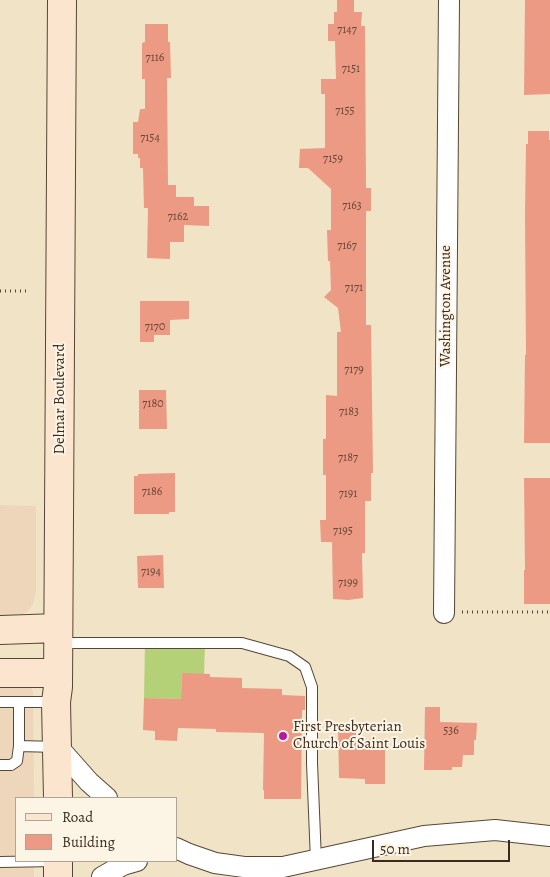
<!DOCTYPE html>
<style>
body{margin:0}
#map{position:relative;width:550px;height:877px;overflow:hidden;background:#f1e3c5;font-family:Alegreya,serif}
canvas{display:block}
.legend{position:absolute;left:15px;top:797px;width:162px;height:65px;box-sizing:border-box;background:#fcf5e5;border:1px solid #afa495;margin:0;padding:6px 9px;list-style:none;font-size:15px;color:#3b2a1e}
.legend li{display:flex;align-items:center;gap:10px;height:25px}
.legend b{width:25px;border:1px solid #afa495}
.scale{position:absolute;left:372px;top:840px;width:138px;height:22px;box-sizing:border-box;border:2px solid #3b2a1e;border-top:0;padding-left:6px;font-size:15px;line-height:18px;white-space:nowrap;color:#3b2a1e;-webkit-text-stroke:4px #fcf5e5;paint-order:stroke}
</style>
<div id="map">
<canvas width="550" height="877"></canvas>
<ul class="legend">
<li><b style="height:6px;background:#fbe5cf"></b>Road</li>
<li><b style="height:14px;background:#ec9a83"></b>Building</li>
</ul>
<div class="scale">50 m</div>
</div>
<script>
const c = document.querySelector('canvas').getContext('2d');
c.lineJoin = 'round';
function fill(path, color) {
  c.fillStyle = color;
  c.fill(path, 'evenodd');
}
function toPath(rows) {
  const path = new Path2D();
  for (const r of rows) {
    path.moveTo(r[0], r[1]);
    for (let i = 2; i < r.length; i += 2) path.lineTo(r[i], r[i + 1]);
  }
  return path;
}
function trace(path, color, width, dash) {
  c.strokeStyle = color;
  c.lineWidth = width;
  c.lineCap = dash ? 'butt' : 'round';
  c.setLineDash(dash || []);
  c.stroke(path);
}
function drawText(font, color, halo, rows, align = 'center') {
  c.font = font + ' Alegreya,serif';
  c.lineWidth = 4;
  c.setLineDash([]);
  c.textBaseline = 'middle';
  c.strokeStyle = halo;
  c.fillStyle = color;
  for (const [text, x, y, turn = 0] of rows) {
    c.save();
    c.translate(x, y);
    c.rotate((+turn || 0) * Math.PI / 180);
    c.textAlign = isNaN(turn) ? turn : align;
    if (halo) c.strokeText(text, 0, 0);
    c.fillText(text, 0, 0);
    c.restore();
  }
}
const built = toPath([
 [0,505,36,506,36,590,33,604,27,612,18,617,0,618],
 [0,681,29,683,33,691,34,798,16,798,16,861,34,861,34,877,0,877]
]);
const green = toPath([
 [145,642,205,643,204,674,182,674,181,699,144,698]
]);
const building = toPath([
 [337,0,354,0,354,12,362,12,361,26,365,26,366,188,371,188,371,211,366,211,366,325,371,325,373,473,371,473,371,501,365,501,365,553,362,553,363,598,348,600,333,599,332,542,321,542,320,520,326,520,326,475,323,475,323,439,326,439,326,395,337,396,337,332,341,332,338,308,324,297,331,290,330,261,328,261,327,230,331,230,331,189,308,168,299,168,300,149,325,148,325,94,321,94,321,79,336,79,335,41,328,41,328,24,334,24,334,12,337,12],
 [525,0,550,0,550,94,524,95],
 [145,24,168,24,168,42,170,42,171,78,167,78,168,185,176,185,176,197,194,197,194,206,209,206,209,226,184,225,184,242,170,242,170,259,147,258,148,208,144,208,143,168,140,168,140,158,138,158,138,154,133,154,133,122,138,122,140,109,145,109,145,79,142,79,142,43,145,42],
 [528,131,549,131,549,140,550,140,550,443,524,443,525,355,526,355,525,216,526,144,528,144],
 [140,301,189,301,189,319,170,320,170,335,154,335,154,342,140,342],
 [139,390,166,390,167,429,139,429],
 [175,473,175,512,169,512,169,514,134,514,134,476,138,476,138,474],
 [524,478,550,478,550,604,524,604,524,570,525,570],
 [163,555,164,588,138,588,137,556],
 [182,673,210,674,210,677,242,678,242,688,282,689,282,695,305,696,305,710,302,710,301,799,264,799,264,790,263,790,264,733,216,732,216,729,178,728,177,741,155,740,155,731,143,730,144,698,181,699],
 [425,707,440,707,440,722,477,723,476,740,474,740,474,755,463,755,462,767,452,767,452,770,424,770],
 [338,726,356,726,356,739,385,739,385,784,365,784,365,779,339,778]
]);
const path = toPath([
 [0,291,28,291],
 [462,612,550,612]
]);
const service = toPath([
 [59,643,242,643,289,656,305,667,312,687,312,763,316,861],
 [0,702,19,702,19,746],
 [19,702,55,702],
 [0,765,11,765,17,761,19,746,57,747],
 [0,862,56,861]
]);
const minor = toPath([
 [444,613,449,0],
 [58,747,89,782,107,798],
 [176,848,189,854,215,863,244,867,283,867,424,836,495,830,550,836],
 [102,877,123,865,137,861]
]);
const secondary = toPath([
 [0,630,58,628],
 [0,673,58,673],
 [58,798,56,702,58,687,62,0],
 [58,877,58,861]
]);
const markers = [
 [283,736,5,"#b5179e"]
];
const numberNames = [
 ["7147",347,30],
 ["7116",155,58],
 ["7151",351,69],
 ["7155",345,111],
 ["7154",150,138],
 ["7159",333,159],
 ["7163",352,206],
 ["7162",178,217],
 ["7167",347,246],
 ["7171",354,288],
 ["7170",155,327],
 ["7179",354,370],
 ["7180",153,404],
 ["7183",349,412],
 ["7187",348,458],
 ["7186",152,492],
 ["7191",348,494],
 ["7195",343,531],
 ["7194",151,572],
 ["7199",348,583],
 ["536",451,731]
];
const streetNames = [
 ["Washington Avenue",446,306,-90],
 ["Delmar Boulevard",60,399,-90]
];
const poiNames = [
 ["First Presbyterian",293,727],
 ["Church of Saint Louis",293,744]
];
fill(built, '#eed6bb');
fill(green, '#b5d177');
fill(building, '#ec9a83');
trace(service, '#564637', 12);
trace(minor, '#564637', 22);
trace(secondary, '#564637', 30);
trace(path, '#564637', 3, [1, 4]);
trace(service, '#fff', 10);
trace(minor, '#fff', 20);
trace(secondary, '#fbe5cf', 28);
for (const [x, y, r, color] of markers) {
  const dot = new Path2D();
  dot.arc(x, y, r, 0, 2 * Math.PI);
  c.fillStyle = color;
  c.fill(dot);
  trace(dot, '#fcf5e5', 2);
}
drawText('12px', '#674637', null, numberNames);
drawText('15px', '#3b2a1e', '#fcf5e5', streetNames);
drawText('15px', '#3b2a1e', '#fcf5e5', poiNames, 'left');
</script>
